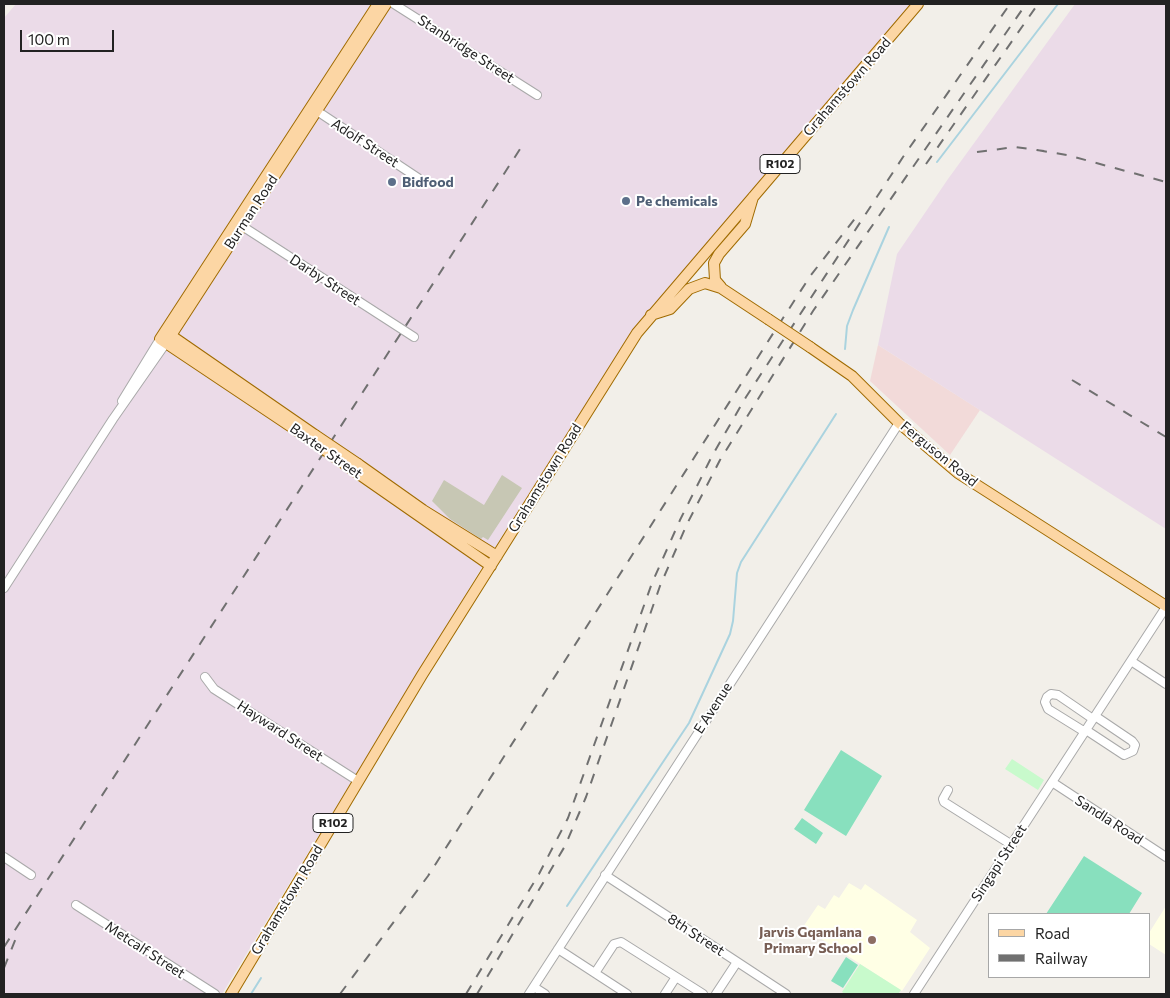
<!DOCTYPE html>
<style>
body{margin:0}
#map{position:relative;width:1170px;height:998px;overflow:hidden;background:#f2efe9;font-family:Commissioner,sans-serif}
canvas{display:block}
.frame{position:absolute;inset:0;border:5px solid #222;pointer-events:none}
.legend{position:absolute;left:988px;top:913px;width:162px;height:65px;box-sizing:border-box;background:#fff;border:1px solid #a7a7a7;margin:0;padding:6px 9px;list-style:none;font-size:15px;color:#222}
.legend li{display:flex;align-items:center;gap:10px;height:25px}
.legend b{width:25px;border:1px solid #a7a7a7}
.scale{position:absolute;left:20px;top:30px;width:94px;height:22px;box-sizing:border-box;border:2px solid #222;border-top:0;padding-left:6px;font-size:15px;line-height:18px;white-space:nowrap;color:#222;-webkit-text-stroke:4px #fff;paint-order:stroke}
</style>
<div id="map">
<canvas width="1170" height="998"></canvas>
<div class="frame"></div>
<ul class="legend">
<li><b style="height:6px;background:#fcd6a4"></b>Road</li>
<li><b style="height:6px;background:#707070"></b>Railway</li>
</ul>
<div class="scale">100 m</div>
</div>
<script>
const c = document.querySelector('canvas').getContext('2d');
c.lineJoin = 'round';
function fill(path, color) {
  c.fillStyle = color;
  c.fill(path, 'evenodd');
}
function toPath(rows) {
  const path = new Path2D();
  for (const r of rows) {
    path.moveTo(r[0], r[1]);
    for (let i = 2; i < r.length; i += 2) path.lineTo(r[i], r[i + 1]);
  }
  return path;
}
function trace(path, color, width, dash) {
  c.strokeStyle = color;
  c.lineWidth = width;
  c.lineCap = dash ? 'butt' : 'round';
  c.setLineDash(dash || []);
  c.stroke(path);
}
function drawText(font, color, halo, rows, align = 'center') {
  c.font = font + ' Commissioner,sans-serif';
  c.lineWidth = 4;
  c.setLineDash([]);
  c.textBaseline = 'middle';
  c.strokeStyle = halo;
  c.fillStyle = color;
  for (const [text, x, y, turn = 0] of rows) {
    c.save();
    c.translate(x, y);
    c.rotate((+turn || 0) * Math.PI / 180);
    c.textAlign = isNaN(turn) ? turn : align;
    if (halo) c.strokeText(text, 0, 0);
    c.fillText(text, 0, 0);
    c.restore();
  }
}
const commercial = toPath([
 [878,345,980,410,950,455,870,381]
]);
const industrial = toPath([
 [16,4,911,4,638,324,481,569,222,994,4,994,4,18],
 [1075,4,1166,4,1166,529,878,345,897,254,948,179]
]);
const education = toPath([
 [849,883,861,890,865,884,917,920,910,932,930,948,902,991,803,927,818,905,825,909,834,895,839,898],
 [1166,906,1166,955,1149,944,1149,933]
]);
const construction = toPath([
 [502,475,522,488,488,540,483,537,481,539,450,519,432,501,444,480,484,505]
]);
const park = toPath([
 [1012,759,1044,780,1038,790,1005,769],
 [860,964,901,990,898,994,845,994,842,992]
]);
const pitch = toPath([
 [841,750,882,776,846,836,804,810],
 [802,818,823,833,816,844,794,829],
 [1084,856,1142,893,1129,914,1046,914],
 [846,957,858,965,843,988,831,981]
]);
const stream = toPath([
 [937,162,1058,4],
 [845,349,847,326,853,310,889,227],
 [567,906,689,723,730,634,733,621,737,573,741,562,836,414],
 [251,994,261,978]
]);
const minor = toPath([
 [394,4,537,95],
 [314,109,418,178],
 [239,224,414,337],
 [122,401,160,339],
 [4,588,113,419,166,343],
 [1131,661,1166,684],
 [205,677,214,689,358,781],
 [1086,730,1124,755,1133,751,1135,745,1132,741,1095,716],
 [1085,732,1048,709,1045,702,1047,697,1051,694,1058,695,1093,719],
 [1052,782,1166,857],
 [948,790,943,799,944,802,1012,845],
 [4,857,31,875],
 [605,875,786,994],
 [76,905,215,994],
 [558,949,627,994],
 [595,973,614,944,621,942,703,994],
 [534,987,545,994],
 [529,994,899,423],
 [665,994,676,977],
 [716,994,737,962],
 [914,994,1166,607]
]);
const major = toPath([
 [721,287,715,280,714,263,719,254,745,224,753,197],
 [651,315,670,309,689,289,705,283,721,288,768,319],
 [166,332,315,435],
 [166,343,386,4],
 [810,347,852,376,899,423,958,473,1166,606],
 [311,440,160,339,378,4],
 [358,464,423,510,497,556],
 [353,470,491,566],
 [231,994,422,675,637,333,918,4]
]);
const rail = toPath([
 [1037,150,1067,155,1166,182],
 [977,152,1015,147,1044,151],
 [926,164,1038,4],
 [1072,380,1166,437],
 [4,947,522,146],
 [4,968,16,938],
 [340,994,428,876,774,332,811,275,857,216],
 [466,994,539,874,568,818,652,583,680,520,712,456,746,397,903,157,1010,4],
 [477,994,565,846,586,797,660,586,687,524,720,460,813,311,1026,4]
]);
const majorBridge = toPath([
 [768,319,810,347],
 [315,435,358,464],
 [311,440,353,470]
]);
const markers = [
 [392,182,5,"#5c6f8a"],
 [626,201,5,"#5c6f8a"],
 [872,940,5,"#8d6e63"]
];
const shields = [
 [780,164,40],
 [333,823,40]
];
const shieldNames = [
 ["R102",780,164],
 ["R102",333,823]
];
const streetNames = [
 ["Stanbridge Street",466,49,33],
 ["Grahamstown Road",847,87,-49],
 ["Adolf Street",365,143,33],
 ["Burman Road",251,212,-57],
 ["Darby Street",325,280,33],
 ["Baxter Street",326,451,35],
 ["Ferguson Road",939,454,39],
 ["Grahamstown Road",545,478,-58],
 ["E Avenue",713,708,-57],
 ["Hayward Street",280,731,33],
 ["Sandla Road",1109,820,33],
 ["Singapi Street",999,863,-57],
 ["Grahamstown Road",287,900,-59],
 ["8th Street",696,935,33],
 ["Metcalf Street",145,950,33]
];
const serviceNames = [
 ["Bidfood",402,182],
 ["Pe chemicals",636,201]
];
const educationNames = [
 ["Jarvis Gqamlana",862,932],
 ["Primary School",862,948]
];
fill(commercial, '#f2dad9');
fill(industrial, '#ebdbe8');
fill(education, '#ffffe5');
fill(construction, '#c7c7b4');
fill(park, '#c8facc');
fill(pitch, '#88e0be');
trace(stream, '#aad3df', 2);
trace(minor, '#a9a9a9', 10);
trace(major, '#a06b00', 12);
trace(minor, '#fff', 8);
trace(major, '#fcd6a4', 10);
trace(rail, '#707070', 2, [10, 10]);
trace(majorBridge, '#a06b00', 12, []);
trace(majorBridge, '#fcd6a4', 10);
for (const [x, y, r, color] of markers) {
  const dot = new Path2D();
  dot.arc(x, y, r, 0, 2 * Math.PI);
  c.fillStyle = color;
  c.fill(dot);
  trace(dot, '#fff', 2);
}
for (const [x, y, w] of shields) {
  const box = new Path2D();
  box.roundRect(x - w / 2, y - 9.5, w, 19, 4);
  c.fillStyle = '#fff';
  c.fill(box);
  trace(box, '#222', 1);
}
drawText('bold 12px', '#222', null, shieldNames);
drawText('14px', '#222', '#fff', streetNames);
drawText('bold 14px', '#4e5e75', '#fff', serviceNames, 'left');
drawText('bold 14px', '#785e54', '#fff', educationNames, 'right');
</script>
